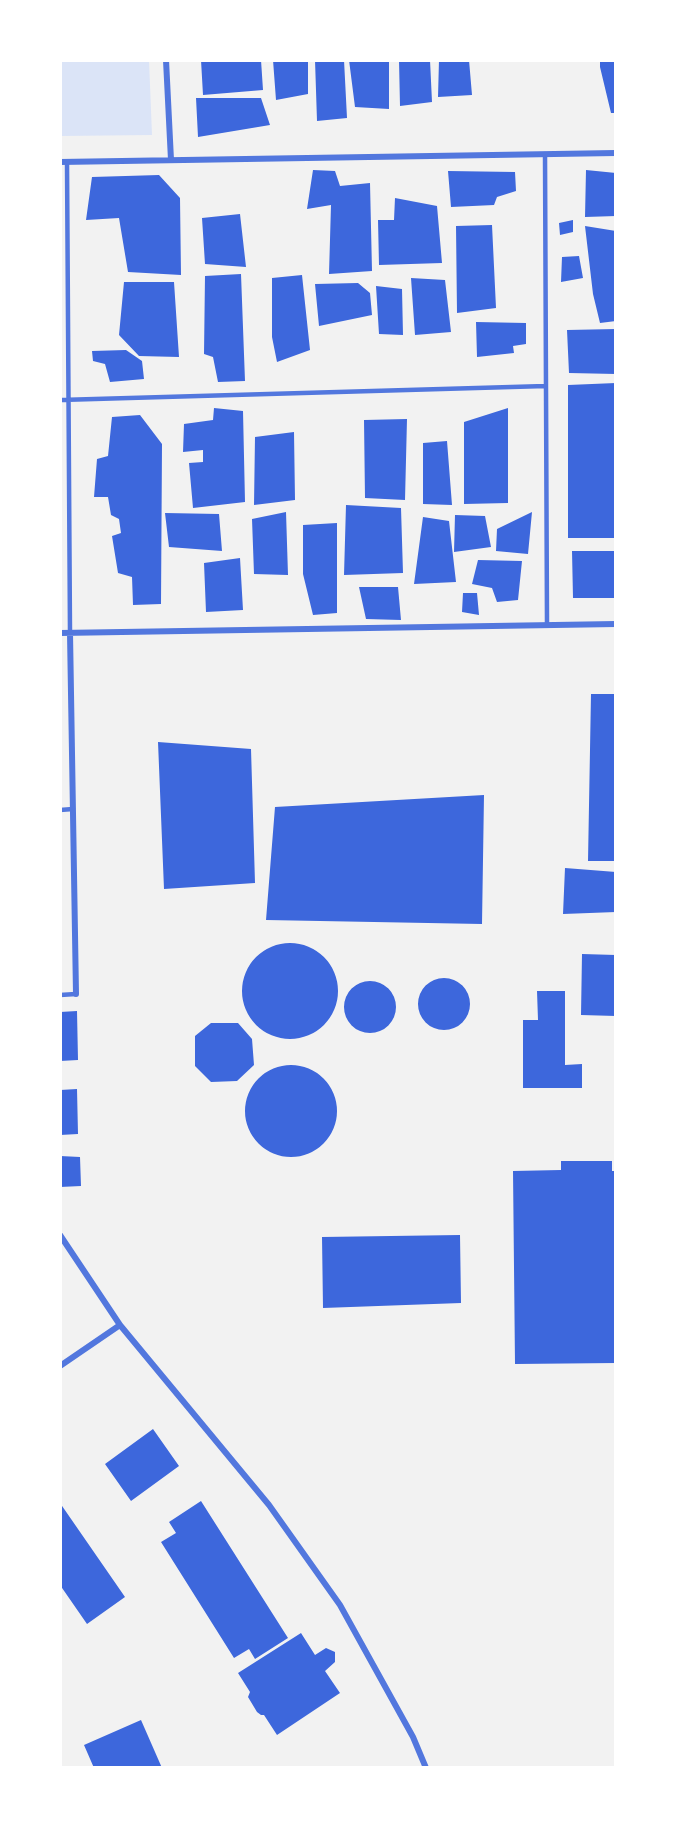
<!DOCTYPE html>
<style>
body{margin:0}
#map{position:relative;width:676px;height:1828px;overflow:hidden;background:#f2f2f2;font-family:"Libre Baskerville",serif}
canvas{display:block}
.frame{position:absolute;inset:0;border:62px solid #fff;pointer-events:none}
</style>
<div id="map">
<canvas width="676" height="1828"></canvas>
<div class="frame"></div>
</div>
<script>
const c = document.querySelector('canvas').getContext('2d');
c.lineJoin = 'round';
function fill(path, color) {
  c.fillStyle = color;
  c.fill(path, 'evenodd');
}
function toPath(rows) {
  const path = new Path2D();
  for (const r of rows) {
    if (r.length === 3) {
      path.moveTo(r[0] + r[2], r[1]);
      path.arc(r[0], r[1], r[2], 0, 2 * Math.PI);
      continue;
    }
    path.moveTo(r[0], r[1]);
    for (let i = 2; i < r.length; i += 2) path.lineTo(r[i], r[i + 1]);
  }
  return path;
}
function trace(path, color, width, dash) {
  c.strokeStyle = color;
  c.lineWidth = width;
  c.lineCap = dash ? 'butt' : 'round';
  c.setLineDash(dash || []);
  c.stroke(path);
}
const green = toPath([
 [60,60,149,60,152,135,60,136]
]);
const building = toPath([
 [201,60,261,60,263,90,203,95],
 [273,60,308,60,308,94,276,100],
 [315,60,344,60,347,118,317,121],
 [349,60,389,60,389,109,355,107],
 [399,60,430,60,432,102,400,106],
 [439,60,469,60,472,95,438,97],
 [600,60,616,60,616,113,611,113,600,67],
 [196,98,261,98,270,125,198,137],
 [313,170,335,171,340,186,370,183,372,271,329,274,331,205,307,209],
 [586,170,616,173,616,216,585,217],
 [448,171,515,172,516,191,497,197,494,205,451,207],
 [159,175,180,198,181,275,128,272,119,218,86,220,92,177],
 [395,198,437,206,442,263,379,265,378,220,394,220],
 [240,214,246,267,205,264,202,218],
 [573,220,573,232,560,235,559,223],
 [492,225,496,308,457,313,456,226],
 [585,226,616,231,616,321,600,323,593,294],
 [579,256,583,278,561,282,562,257],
 [241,274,245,381,218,382,213,357,204,354,205,276],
 [302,275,310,350,277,362,272,337,272,278],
 [411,278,445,280,451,332,415,335],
 [124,282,174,282,179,357,139,356,119,335],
 [358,283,370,293,372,315,319,326,315,284],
 [376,286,402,289,403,335,379,334],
 [476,322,526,323,526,344,513,346,514,353,477,357],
 [616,329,616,374,569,373,567,330],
 [126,350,142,361,144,379,110,382,105,364,93,361,92,351],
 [616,383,616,538,568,538,568,385],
 [214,408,243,411,245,502,193,508,189,463,203,462,203,450,183,452,184,424,213,420],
 [508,408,508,503,464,504,464,422],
 [140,415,162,444,161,604,133,605,132,577,118,573,112,536,121,533,119,519,111,515,108,497,94,497,97,459,108,456,112,417],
 [407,419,405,500,365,498,364,420],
 [294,432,295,500,254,505,255,437],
 [447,441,452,505,423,504,423,443],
 [346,505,401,508,403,573,344,575],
 [286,512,288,575,254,574,252,519],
 [532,512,528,554,496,551,497,529],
 [165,513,219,514,222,551,169,547],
 [455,515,485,516,491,547,454,552],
 [423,517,449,521,456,582,414,584],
 [337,523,337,613,313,615,303,574,303,525],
 [572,551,616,551,616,598,573,598],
 [240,558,243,610,206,612,204,563],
 [478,560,522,561,518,600,497,602,492,588,472,584],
 [359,587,398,587,401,620,366,619],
 [463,593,477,593,479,615,462,612],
 [591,694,616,694,616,861,588,861],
 [158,742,251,749,255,883,164,889],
 [484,795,482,924,266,920,275,807],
 [565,868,616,872,616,912,563,914],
 [290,991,48],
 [582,954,616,955,616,1016,581,1015],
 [444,1004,26],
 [370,1007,26],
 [537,991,565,991,565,1065,582,1064,582,1088,523,1088,523,1020,538,1020],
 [77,1011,78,1060,60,1061,60,1012],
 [211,1023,238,1023,252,1039,254,1065,237,1081,211,1082,195,1066,195,1036],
 [291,1111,46],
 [77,1089,78,1134,60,1135,60,1090],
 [60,1156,80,1157,81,1186,60,1187],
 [561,1161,612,1161,612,1171,616,1171,616,1363,515,1364,513,1171,561,1170],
 [460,1235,461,1303,323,1308,322,1237],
 [153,1429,179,1466,131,1501,105,1464],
 [201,1501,288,1638,255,1659,249,1649,234,1658,161,1542,176,1533,169,1522],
 [60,1503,125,1597,87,1624,60,1585],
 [301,1633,315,1655,326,1648,335,1652,335,1662,325,1671,340,1693,277,1735,264,1715,261,1715,257,1712,248,1697,250,1692,238,1673],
 [141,1720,162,1768,94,1768,84,1745]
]);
const service = toPath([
 [545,154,547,625],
 [67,162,70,633],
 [60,400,546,386],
 [60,810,73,809],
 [60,995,76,994]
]);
const minor = toPath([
 [166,60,171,160],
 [60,162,616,153],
 [60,633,616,624],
 [70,633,76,994],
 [60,1235,120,1325,269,1505,340,1605,413,1737,426,1768],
 [60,1366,120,1325]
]);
fill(green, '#dbe4f7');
fill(building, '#3d67dc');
trace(service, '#5277de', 4.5);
trace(minor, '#5277de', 6);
</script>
